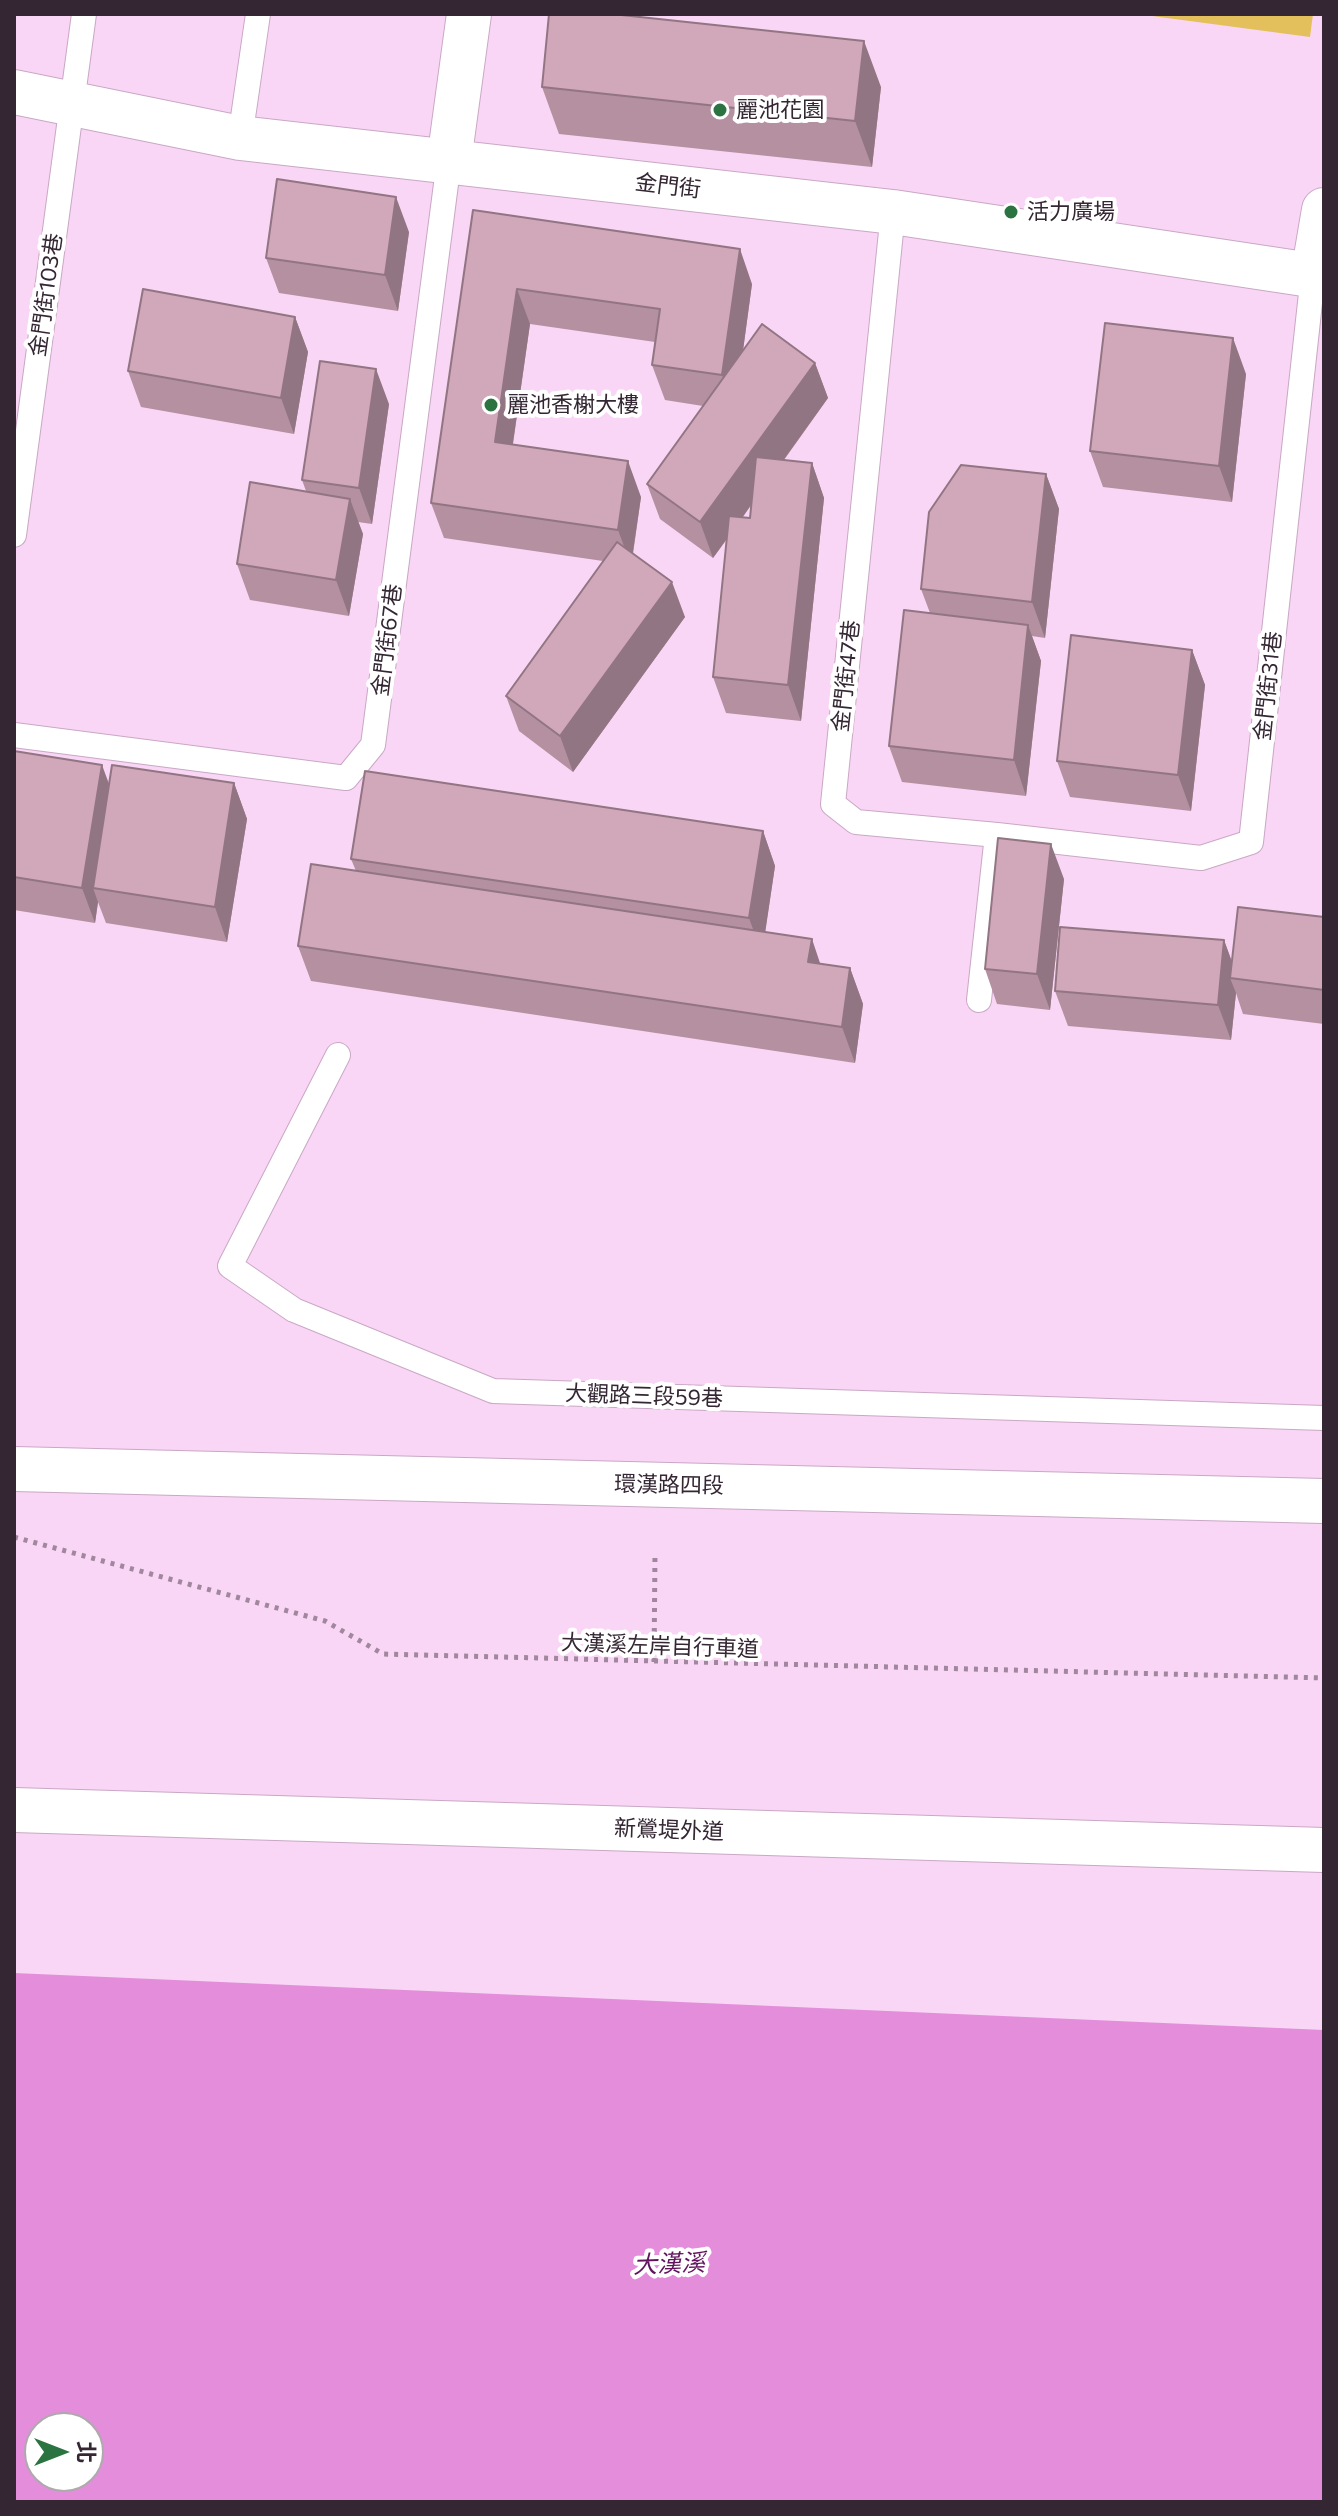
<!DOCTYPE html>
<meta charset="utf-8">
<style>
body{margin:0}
#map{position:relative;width:1338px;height:2516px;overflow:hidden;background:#f9d6f5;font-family:Commissioner,"Noto Sans TC",sans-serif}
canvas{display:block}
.frame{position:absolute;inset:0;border:16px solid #342733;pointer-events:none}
.north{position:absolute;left:24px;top:2412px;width:80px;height:80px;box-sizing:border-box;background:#fff;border:2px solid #aea9ad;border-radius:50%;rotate:90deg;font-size:22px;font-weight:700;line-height:32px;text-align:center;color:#342733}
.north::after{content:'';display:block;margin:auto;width:28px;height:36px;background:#2b7340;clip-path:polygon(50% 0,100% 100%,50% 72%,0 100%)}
</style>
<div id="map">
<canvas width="1338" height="2516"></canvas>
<div class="frame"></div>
<div class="north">北</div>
</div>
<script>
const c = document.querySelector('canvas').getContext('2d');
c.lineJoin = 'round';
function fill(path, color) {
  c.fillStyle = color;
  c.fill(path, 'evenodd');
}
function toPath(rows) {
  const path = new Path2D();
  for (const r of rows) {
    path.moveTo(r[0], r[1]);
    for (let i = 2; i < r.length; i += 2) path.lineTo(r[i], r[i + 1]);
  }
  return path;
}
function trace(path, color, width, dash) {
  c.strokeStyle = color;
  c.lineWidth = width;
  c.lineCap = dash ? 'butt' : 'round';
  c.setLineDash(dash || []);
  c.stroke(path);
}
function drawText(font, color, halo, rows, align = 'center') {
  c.font = font + ' Commissioner,"Noto Sans TC",sans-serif';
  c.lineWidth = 8;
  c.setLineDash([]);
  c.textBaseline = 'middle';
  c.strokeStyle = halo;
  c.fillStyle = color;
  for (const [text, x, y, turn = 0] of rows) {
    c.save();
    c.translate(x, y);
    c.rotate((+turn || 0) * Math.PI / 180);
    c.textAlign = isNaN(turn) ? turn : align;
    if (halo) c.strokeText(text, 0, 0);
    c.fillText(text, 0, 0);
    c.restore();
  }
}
const green = toPath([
 [1137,14,1313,14,1310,37]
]);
const water = toPath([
 [14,1973,1324,2030,1324,2502,14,2502],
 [40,2428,88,2428,88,2476,40,2476]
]);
const path = toPath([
 [14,1537,325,1621,383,1654,1324,1678],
 [654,1662,655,1553]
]);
const service = toPath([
 [240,138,258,14],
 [893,212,833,804,856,822,997,835,979,1000],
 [14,535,84,14],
 [14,735,346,778,373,745,449,161],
 [997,835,1201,858,1251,842,1313,275],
 [338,1055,230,1266,294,1310,493,1391,1324,1418]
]);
const minor = toPath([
 [14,92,240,138,893,212,1324,277],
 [449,161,469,14],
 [1313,275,1324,210]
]);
const tertiary = toPath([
 [14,1469,1324,1501],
 [14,1810,1324,1850]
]);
const wall = toPath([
 [542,87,881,87,872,167,559,134],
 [473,210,752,284,743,350,815,363,828,398,784,460,812,463,824,498,801,721,726,713,713,677,727,539,713,558,660,519,647,484,703,406,665,400,652,365,655,342,530,324,513,444,641,497,633,554,685,617,573,772,519,731,506,696,603,561,444,538,431,503],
 [751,505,750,518,743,517],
 [409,232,398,311,279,293,266,258],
 [295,317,308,352,294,434,141,407,128,371],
 [1246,374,1232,502,1103,487,1090,451],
 [389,404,372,524,358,522,363,534,349,616,250,600,237,564,306,491,302,480],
 [1046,474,1059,509,1045,638,1032,636,1041,661,1026,796,902,782,889,746,930,613,921,589],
 [1192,650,1205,685,1191,811,1070,797,1057,761],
 [14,751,109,784,234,783,247,819,227,942,106,923,98,902,95,923,14,910],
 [763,831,775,866,765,932,821,964,850,968,863,1004,855,1063,311,981,298,946,356,871,351,859],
 [1064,879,1050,1010,997,1004,985,969],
 [1324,917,1324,1024,1243,1014,1236,993,1231,1040,1068,1026,1055,991,1224,940,1232,962]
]);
const shadedWall = toPath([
 [864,41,881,87,872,167,855,121],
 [396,197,409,232,398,311,385,275],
 [740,249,752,284,735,410,722,375],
 [517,289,530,324,508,477,495,442],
 [295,317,308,352,294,434,281,398],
 [1233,338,1246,374,1232,502,1219,466],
 [815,363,828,398,713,558,700,522],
 [376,369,389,404,372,524,359,488],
 [628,461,641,497,631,565,618,530],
 [812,463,824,498,801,721,788,685],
 [1046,474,1059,509,1045,638,1032,602],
 [350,499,363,534,349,616,336,580],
 [672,582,685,617,573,772,560,736],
 [1028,625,1041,661,1026,796,1014,760],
 [1192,650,1205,685,1191,811,1178,775],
 [102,765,115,800,93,888,98,902,95,923,82,888],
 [234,783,247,819,227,942,215,907],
 [763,831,775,866,762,954,749,918],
 [1051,844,1064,879,1050,1010,1037,974],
 [812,939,824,975,808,962],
 [1224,940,1237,976,1230,978,1236,993,1231,1040,1218,1005],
 [850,968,863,1004,855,1063,842,1027]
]);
const building = toPath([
 [549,14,612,14,864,41,855,121,542,87,549,14],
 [277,179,396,197,385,275,266,258,277,179],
 [473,210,740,249,722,375,652,365,660,309,517,289,495,442,628,461,618,530,431,503,473,210],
 [143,289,295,317,281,398,128,371,143,289],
 [1105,323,1233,338,1219,466,1090,451,1105,323],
 [762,324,815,363,700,522,647,484,762,324],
 [320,361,376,369,359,488,302,480,320,361],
 [756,457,812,463,788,685,713,677,729,516,750,518,756,457],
 [961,465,1046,474,1032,602,921,589,929,512,961,465],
 [250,482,350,499,336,580,237,564,250,482],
 [617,542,672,582,560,736,506,696,617,542],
 [904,610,1028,625,1014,760,889,746,904,610],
 [1071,635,1192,650,1178,775,1057,761,1071,635],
 [14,751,102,765,82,888,14,877,14,751],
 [112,765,234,783,215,907,93,888,112,765],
 [365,771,763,831,749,918,351,859,365,771],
 [998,838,1051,844,1037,974,985,969,998,838],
 [311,864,812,939,808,962,850,968,842,1027,298,946,311,864],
 [1238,907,1324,917,1324,990,1230,978,1238,907],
 [1060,927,1224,940,1218,1005,1055,991,1060,927]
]);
const markers = [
 [720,110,8,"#2b7340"],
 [1011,212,8,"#2b7340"],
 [491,405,8,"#2b7340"]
];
const poiNames = [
 ["麗池花園",736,110],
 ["活力廣場",1027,212],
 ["麗池香榭大樓",507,405]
];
const streetNames = [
 ["金門街",668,186,7],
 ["金門街103巷",46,295,-82],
 ["金門街67巷",387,640,-83],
 ["金門街47巷",846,676,-84],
 ["金門街31巷",1268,686,-84],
 ["大觀路三段59巷",644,1396,2],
 ["環漢路四段",669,1485,1],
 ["大漢溪左岸自行車道",660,1646,2],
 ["新鶯堤外道",669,1830,2]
];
const waterNames = [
 ["大漢溪",669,2264,-2]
];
fill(green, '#e3c05c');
fill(water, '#e38ddb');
trace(service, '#c9a8c5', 26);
trace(minor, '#c9a8c5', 46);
trace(tertiary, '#c9a8c5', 46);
trace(path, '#a0879d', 5, [4, 6]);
trace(service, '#fff', 24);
trace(minor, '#fff', 44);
trace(tertiary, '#fff', 44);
fill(wall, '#b490a0');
fill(shadedWall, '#927582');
fill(building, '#d1a7ba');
trace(building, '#927582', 2);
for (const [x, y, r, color] of markers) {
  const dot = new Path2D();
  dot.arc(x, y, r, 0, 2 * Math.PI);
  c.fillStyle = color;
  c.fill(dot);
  trace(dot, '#fff', 3);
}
drawText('22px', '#342733', '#fff', poiNames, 'left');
drawText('22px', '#342733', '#fff', streetNames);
drawText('italic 24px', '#61145d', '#fff', waterNames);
</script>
